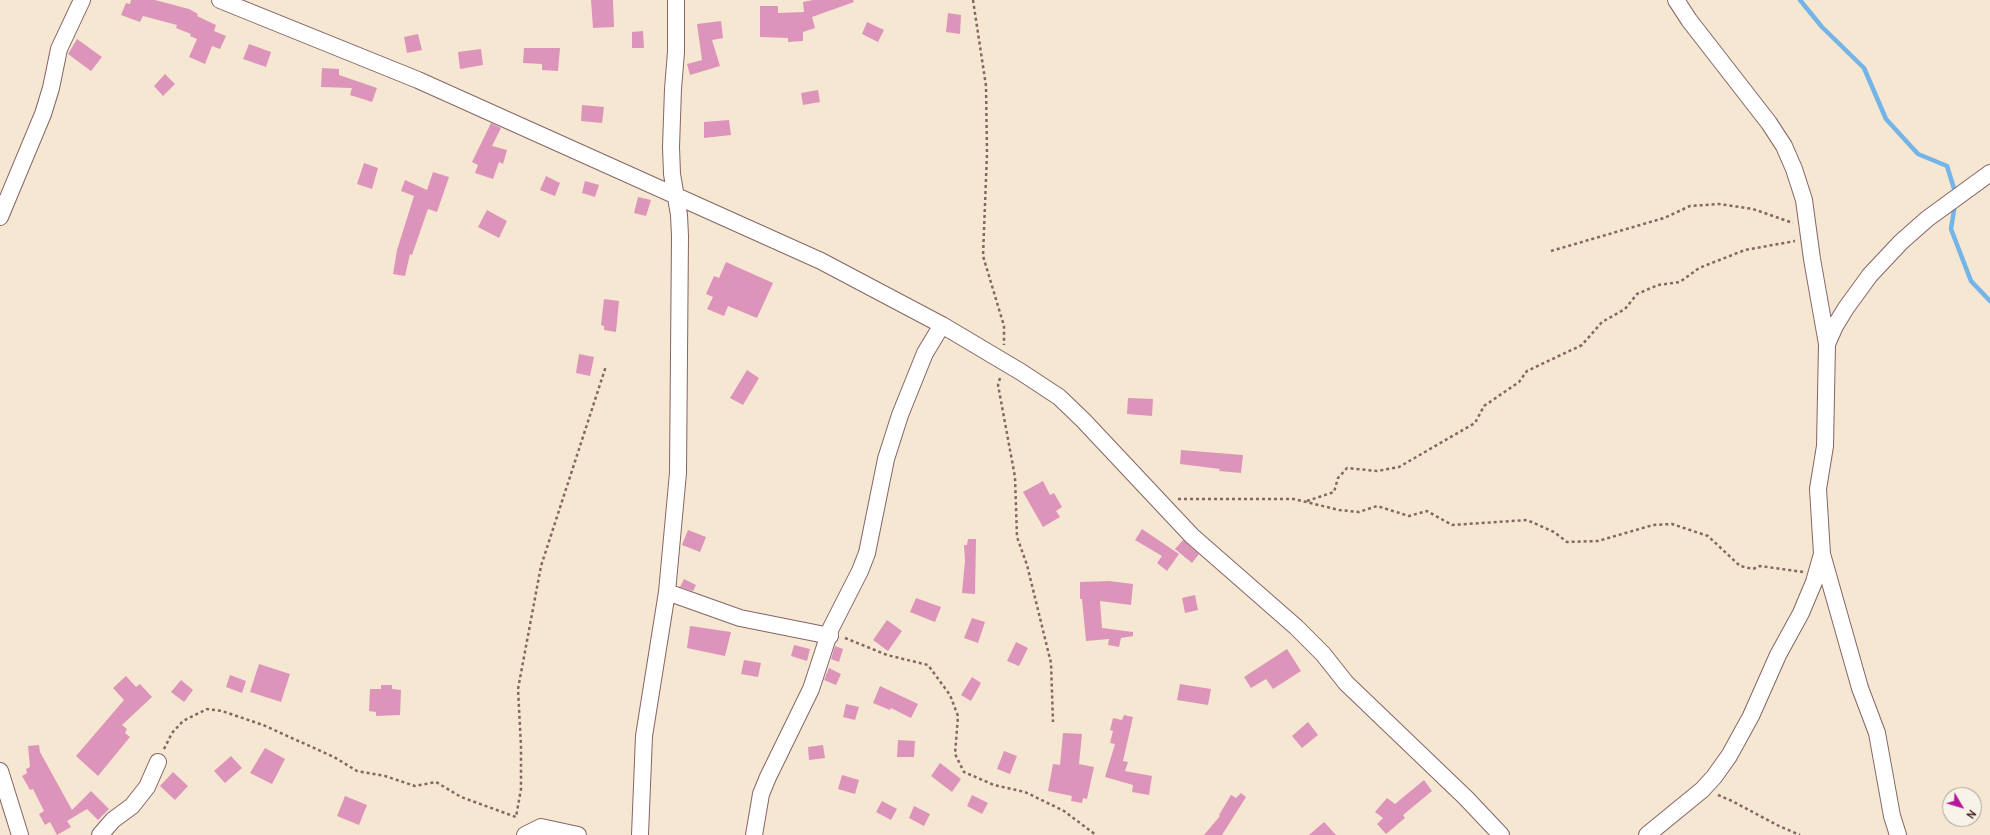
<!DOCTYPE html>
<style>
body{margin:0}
#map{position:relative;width:1990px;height:835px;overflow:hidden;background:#f5e7d2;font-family:Pangolin,sans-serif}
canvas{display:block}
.north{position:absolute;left:1942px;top:787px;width:40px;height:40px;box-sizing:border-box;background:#f7f3e8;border:1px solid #b29e9c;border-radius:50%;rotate:128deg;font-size:11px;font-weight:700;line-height:16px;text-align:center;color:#4a1f2b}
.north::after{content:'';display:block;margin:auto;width:14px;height:18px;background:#b5179e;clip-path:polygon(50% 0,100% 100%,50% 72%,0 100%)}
</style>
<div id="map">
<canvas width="1990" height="835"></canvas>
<div class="north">N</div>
</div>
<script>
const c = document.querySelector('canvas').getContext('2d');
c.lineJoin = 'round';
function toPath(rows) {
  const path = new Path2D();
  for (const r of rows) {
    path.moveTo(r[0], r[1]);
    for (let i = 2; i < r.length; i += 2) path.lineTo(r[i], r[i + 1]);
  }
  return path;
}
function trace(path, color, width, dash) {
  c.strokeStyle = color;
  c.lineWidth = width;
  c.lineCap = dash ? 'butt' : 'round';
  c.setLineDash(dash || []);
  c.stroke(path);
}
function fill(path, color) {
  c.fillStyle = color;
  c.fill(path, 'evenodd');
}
const stream = toPath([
 [1800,0,1822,27,1864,68,1886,119,1918,154,1947,166,1956,195],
 [1955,204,1951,229,1971,281,1990,301]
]);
const building = toPath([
 [131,0,155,0,189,9,198,14,197,16,216,25,214,31,226,36,220,49,212,46,205,64,189,57,197,39,190,36,191,34,176,28,177,25,143,16,140,22,121,15,126,3,130,4],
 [591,0,613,0,614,27,593,28],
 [813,0,853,0,854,2,812,17,815,28,803,32,803,41,788,42,788,38,760,37,760,6,778,6,778,13,804,12,803,2],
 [948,13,961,15,960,34,946,32],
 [721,21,723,38,712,40,720,66,690,75,687,64,702,60,697,24],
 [867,22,884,30,878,42,862,34],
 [643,31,644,48,632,48,632,32],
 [418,34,422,50,407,53,404,37],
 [77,39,102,57,91,71,68,54],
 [249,44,271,52,266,67,243,59],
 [524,48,560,48,558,71,542,70,542,64,523,63],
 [481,49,483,65,460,69,458,52],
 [322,68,339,69,339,75,377,88,372,102,350,95,352,88,321,87],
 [165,74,175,84,163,96,154,86],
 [818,90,820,102,803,105,801,93],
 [582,105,604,107,602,123,581,121],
 [729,120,731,135,704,138,704,122],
 [491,123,501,128,492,146,507,150,503,164,499,162,493,179,475,173,478,165,472,162],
 [364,163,378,168,372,189,357,184],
 [433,172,449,177,437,212,428,209,412,255,410,254,405,276,393,274,397,250,414,196,401,191,405,180,427,190],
 [546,176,560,183,555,196,540,190],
 [585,181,599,185,595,197,582,193],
 [638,197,651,200,646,216,634,213],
 [487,210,507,221,499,238,478,227],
 [726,262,773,283,757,318,728,306,724,316,707,309,713,297,706,294,714,276,719,278],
 [604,299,619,301,616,332,604,330,604,326,601,325],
 [579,354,594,357,590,376,576,373],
 [747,370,759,378,743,405,730,398],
 [1128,398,1153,399,1152,416,1127,414],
 [1181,450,1243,455,1241,473,1219,471,1220,469,1180,464],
 [1043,481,1050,495,1054,493,1062,507,1056,511,1060,517,1043,527,1023,492],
 [1142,529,1179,554,1167,571,1157,563,1162,556,1135,540],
 [688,530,706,537,700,552,682,545],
 [968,539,976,539,975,594,962,593,965,561,964,545,967,545],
 [1183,540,1199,554,1192,563,1175,549],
 [684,579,696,585,693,591,680,587],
 [1109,581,1133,584,1131,605,1100,601,1102,628,1133,632,1133,636,1121,638,1119,647,1108,645,1109,639,1086,641,1082,599,1080,599,1080,582],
 [1195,595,1198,610,1185,613,1182,598],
 [916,598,941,607,935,622,910,612],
 [972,618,985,622,978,643,964,638],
 [887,620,902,631,888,651,873,640],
 [690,626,731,632,725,656,687,648],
 [1016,642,1028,648,1019,666,1007,661],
 [794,645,810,649,807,661,791,656],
 [835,646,843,649,839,662,831,659],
 [1287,649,1301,671,1273,689,1266,679,1251,688,1244,677],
 [744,660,761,663,758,677,741,674],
 [259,664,290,674,281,702,250,692],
 [829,668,841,674,836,685,824,680],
 [230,675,246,681,242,693,226,687],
 [126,676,136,687,140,684,152,697,122,725,127,729,125,733,130,737,98,776,76,756,124,700,113,688],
 [972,677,981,683,971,701,961,695],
 [181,680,193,690,184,702,171,692],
 [1180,684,1211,689,1208,705,1177,700],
 [381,685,392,685,392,689,401,690,400,715,376,716,376,712,369,711,370,689,381,689],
 [880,686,918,704,911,718,891,708,890,710,873,703],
 [846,704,859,707,855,720,843,717],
 [1124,715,1133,717,1123,761,1128,762,1125,771,1152,776,1149,795,1132,792,1133,785,1105,777,1115,744,1110,743,1113,731,1110,730,1113,718,1122,720],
 [1308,722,1318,735,1302,748,1292,736],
 [1063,733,1082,734,1079,764,1094,767,1087,799,1083,798,1082,803,1071,801,1072,796,1048,791,1053,764,1060,765],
 [898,740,915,741,914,757,897,757],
 [39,745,40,752,72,810,91,791,109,809,98,820,87,809,67,821,71,827,57,835,50,822,45,825,39,814,44,811,33,789,30,790,22,776,27,773,26,769,30,767,28,746],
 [823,745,825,758,809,760,808,747],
 [265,748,285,759,272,784,250,773],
 [1004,751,1017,756,1010,774,997,769],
 [231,756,242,768,225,783,214,771],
 [940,763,961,779,952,792,931,776],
 [173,772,188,786,175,800,160,786],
 [842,775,859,780,855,794,838,789],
 [1424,780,1432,791,1403,815,1405,818,1386,834,1377,824,1383,818,1375,812,1387,798,1395,804],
 [1241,793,1246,797,1222,835,1204,835,1220,816,1219,815,1231,795,1236,798],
 [972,795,988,803,982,814,967,806],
 [345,796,367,805,359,825,337,816],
 [882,801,897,809,891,820,876,812],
 [914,806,930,814,924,826,909,818],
 [1324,822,1336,835,1309,835]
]);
const path = toPath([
 [973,0,986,86,987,153,983,256,1004,326,1004,345],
 [1551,251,1664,218,1690,206,1719,204,1753,209,1793,223],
 [1000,378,998,385,1015,477,1017,537,1027,565,1051,663,1053,722],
 [1178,499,1294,499,1339,510,1359,512,1377,506,1409,516,1427,511,1452,525,1527,520,1554,532,1567,542,1598,541,1653,525,1672,524,1708,536,1740,566,1753,569,1760,566,1803,572],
 [1307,501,1334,492,1338,478,1347,468,1377,471,1399,467,1475,423,1484,406,1519,382,1527,371,1582,345,1602,322,1625,309,1637,294,1658,285,1680,282,1699,268,1745,250,1795,241],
 [845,638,887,655,928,665,950,695,958,716,955,754,964,772,994,785,1025,792,1064,811,1096,835],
 [164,749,172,733,183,721,207,709,222,711,263,725,334,757,357,771,385,776,415,786,436,782,461,797,516,817,521,789,521,746,518,689,541,566,606,366],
 [1718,795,1732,801,1779,826,1800,835]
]);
const minor = toPath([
 [220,0,418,80,821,261,942,325,1021,372,1059,397,1083,420,1192,536,1296,627,1323,654,1346,683,1466,798,1501,835],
 [1676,0,1689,20,1769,123,1784,146,1794,169,1804,200,1812,259,1827,344,1825,446,1818,489,1822,554,1860,688,1877,733,1892,816,1898,835],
 [0,217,43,114,51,88,59,49,82,0],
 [1827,344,1835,326,1846,308,1870,275,1901,242,1927,219,1990,173],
 [667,592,740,618,830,636],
 [0,771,20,835],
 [100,835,113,820,132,806,147,787,158,762],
 [525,835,541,827,578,835],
 [640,835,644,736,667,592,678,473,680,236,679,215,672,174,671,147,673,89,676,52,676,0],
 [754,835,761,794,768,777,811,689,831,628,860,571,867,553,886,459,900,415,925,353,942,325],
 [1647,835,1702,790,1714,777,1729,756,1751,716,1778,655,1801,613,1814,582,1822,554]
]);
trace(stream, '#74b4e7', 4.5);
fill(building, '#dd94ba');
trace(minor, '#866565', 18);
trace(path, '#866565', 2.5, [3, 3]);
trace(minor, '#fff', 16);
</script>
